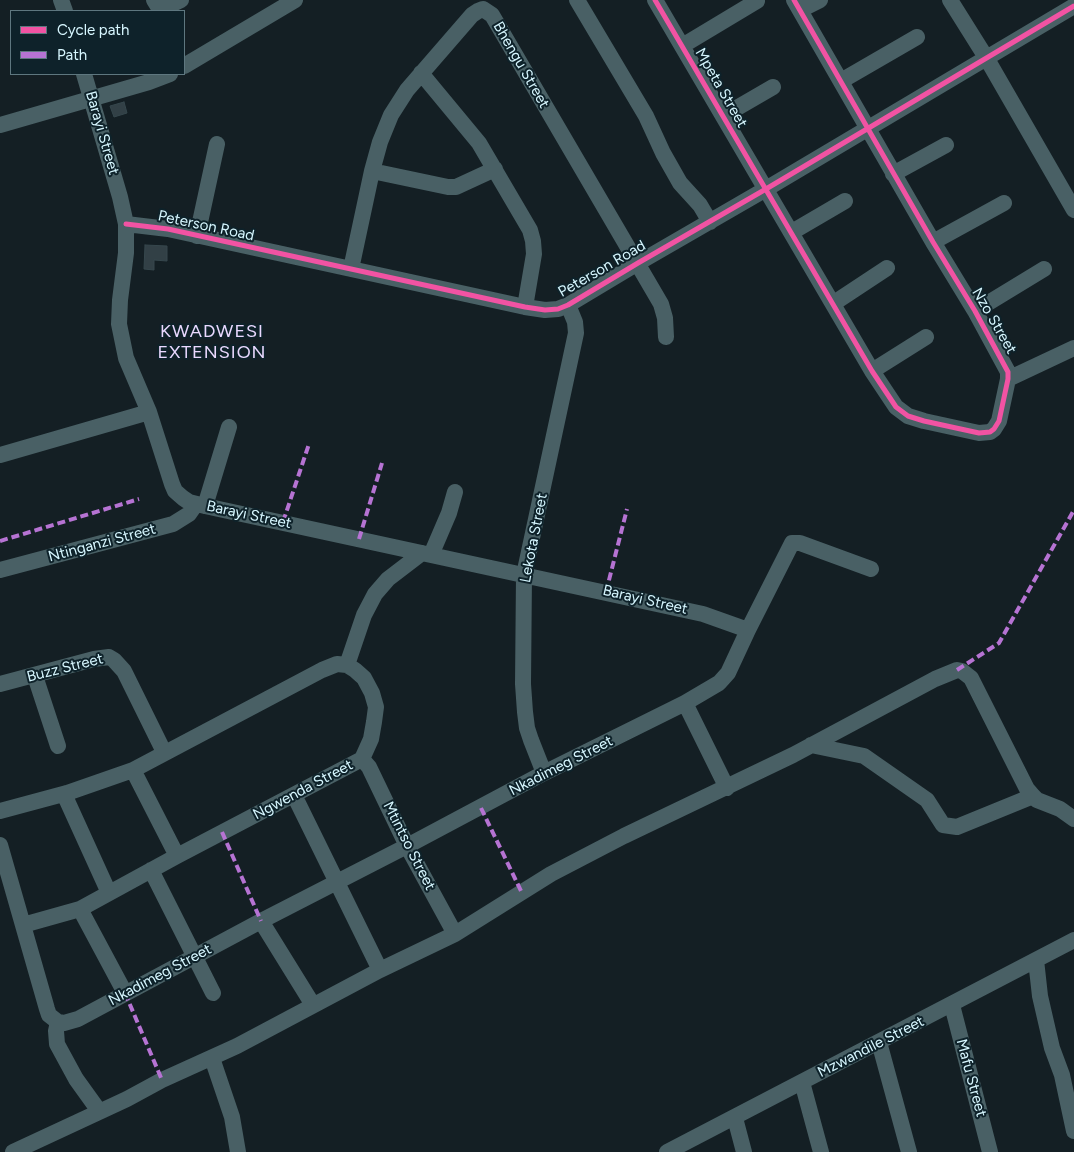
<!DOCTYPE html>
<style>
body{margin:0}
#map{position:relative;width:1074px;height:1152px;overflow:hidden;background:#141f24;font-family:Figtree,sans-serif}
canvas{display:block}
.legend{position:absolute;left:10px;top:10px;width:175px;height:65px;box-sizing:border-box;background:#0e222a;border:1px solid #5e777f;margin:0;padding:6px 9px;list-style:none;font-size:15px;color:#d7f7ff}
.legend li{display:flex;align-items:center;gap:10px;height:25px}
.legend b{width:25px;border:1px solid #5e777f}
</style>
<div id="map">
<canvas width="1074" height="1152"></canvas>
<ul class="legend">
<li><b style="height:6px;background:#f153a3"></b>Cycle path</li>
<li><b style="height:6px;background:#b673d3"></b>Path</li>
</ul>
</div>
<script>
const c = document.querySelector('canvas').getContext('2d');
c.lineJoin = 'round';
function fill(path, color) {
  c.fillStyle = color;
  c.fill(path, 'evenodd');
}
function toPath(rows) {
  const path = new Path2D();
  for (const r of rows) {
    path.moveTo(r[0], r[1]);
    for (let i = 2; i < r.length; i += 2) path.lineTo(r[i], r[i + 1]);
  }
  return path;
}
function trace(path, color, width, dash) {
  c.strokeStyle = color;
  c.lineWidth = width;
  c.lineCap = dash ? 'butt' : 'round';
  c.setLineDash(dash || []);
  c.stroke(path);
}
function drawText(font, color, halo, rows, align = 'center') {
  c.font = font + ' Figtree,sans-serif';
  c.lineWidth = 4;
  c.setLineDash([]);
  c.textBaseline = 'middle';
  c.strokeStyle = halo;
  c.fillStyle = color;
  for (const [text, x, y, turn = 0] of rows) {
    c.save();
    c.translate(x, y);
    c.rotate((+turn || 0) * Math.PI / 180);
    c.textAlign = isNaN(turn) ? turn : align;
    if (halo) c.strokeText(text, 0, 0);
    c.fillText(text, 0, 0);
    c.restore();
  }
}
const building = toPath([
 [124,102,127,113,114,117,110,106,124,102],
 [145,245,167,246,167,261,154,260,154,270,144,269,145,245]
]);
const minor = toPath([
 [61,0,65,11],
 [154,0,159,8,164,8,181,0],
 [577,0,646,116,663,153,680,183,700,205,710,222],
 [655,0,872,371,896,407,908,416,924,421,979,433,990,432,994,429,999,421,1008,379,1008,372,975,311,933,242,794,0],
 [950,0,987,59,1074,210],
 [800,10,820,0],
 [682,46,757,1],
 [184,66,295,0],
 [421,73,479,143,530,230,533,241,534,254,525,307],
 [84,74,120,197,126,224,126,253,120,300,119,324,126,358,149,412,172,484,175,491,183,498,189,502,205,506,703,614,748,630],
 [841,81,917,37],
 [723,116,773,87],
 [0,125,149,82,170,74],
 [372,171,448,187,456,187,495,169],
 [893,174,946,145],
 [126,224,168,229,525,307,545,310,558,309,568,305,638,263,766,189,1074,6],
 [792,232,845,201],
 [197,236,217,144],
 [933,242,1004,203],
 [351,269,372,171,380,142,391,115,407,90,472,15,478,11,483,9,492,15,661,304,665,318,666,337],
 [834,303,887,268],
 [975,311,1044,269],
 [872,371,926,337],
 [1008,379,1074,348],
 [0,455,149,412],
 [205,506,229,427],
 [431,555,449,513,455,492],
 [0,570,173,524,189,514,196,504],
 [347,665,364,615,375,594,388,579,422,553],
 [35,676,58,746],
 [0,684,94,659,109,657,114,660,124,671,164,752],
 [685,703,727,788],
 [811,745,864,756,927,800,943,825,957,827,1033,796],
 [362,759,369,767,407,846,455,934],
 [133,770,177,856],
 [544,773,531,740,527,728,525,712,523,684,524,575,576,333,575,322,568,305],
 [64,794,109,893],
 [294,795,380,970],
 [0,811,67,793,133,770,322,670,337,664,347,665,355,670,364,678,372,693,376,707,374,722,371,739,362,759,177,856,80,909,23,925],
 [0,845,47,1009,49,1015,58,1022,56,1031,57,1044,76,1079,99,1111],
 [151,870,213,993],
 [80,909,125,993],
 [261,921,313,1005],
 [1036,960,1040,996,1052,1048,1062,1075,1074,1131],
 [952,1005,990,1152],
 [58,1022,64,1023,78,1019,261,921,407,846,544,773,685,703,719,683,728,673,748,630,792,543,800,543,871,569],
 [879,1042,909,1152],
 [212,1058,232,1117,238,1152],
 [802,1082,821,1152],
 [735,1118,744,1152],
 [13,1152,127,1099,162,1080,237,1046,380,970,455,934,551,874,624,836,793,755,935,679,957,670,962,671,971,678,1027,789,1033,796,1037,800,1060,809,1074,819],
 [667,1152,1074,940]
]);
const quiet = toPath([
 [283,522,309,444],
 [359,539,382,463],
 [0,541,139,499],
 [606,592,627,509],
 [957,670,999,643,1074,510],
 [481,808,522,893],
 [222,832,261,921],
 [125,993,162,1080]
]);
const cycleway = toPath([
 [655,0,872,371,896,407,908,416,924,421,979,433,990,432,994,429,999,421,1008,379,1008,372,975,311,933,242,794,0],
 [126,224,168,229,525,307,545,310,558,309,568,305,638,263,766,189,1074,6]
]);
const streetNames = [
 ["Bhengu Street",521,65,60],
 ["Mpeta Street",721,88,60],
 ["Barayi Street",102,133,74],
 ["Peterson Road",206,226,12],
 ["Peterson Road",602,269,-30],
 ["Nzo Street",994,321,60],
 ["Barayi Street",249,515,12],
 ["Lekota Street",534,538,-79],
 ["Ntinganzi Street",102,543,-15],
 ["Barayi Street",645,600,13],
 ["Buzz Street",65,668,-14],
 ["Nkadimeg Street",561,766,-27],
 ["Ngwenda Street",303,790,-28],
 ["Mtintso Street",409,846,63],
 ["Nkadimeg Street",160,975,-28],
 ["Mzwandile Street",871,1047,-27],
 ["Mafu Street",971,1078,75]
];
const quarterNames = [
 ["KWADWESI",212,332],
 ["EXTENSION",212,353]
];
fill(building, '#324046');
trace(building, '#36474d', 1);
trace(minor, '#496065', 16);
trace(quiet, '#b673d3', 4, [8, 4]);
trace(cycleway, '#f153a3', 5);
drawText('15px', '#d7f7ff', '#0e222a', streetNames);
c.letterSpacing = '1px';
drawText('18px', '#ead9ff', '#0e222a', quarterNames);
c.letterSpacing = '0px';
</script>
